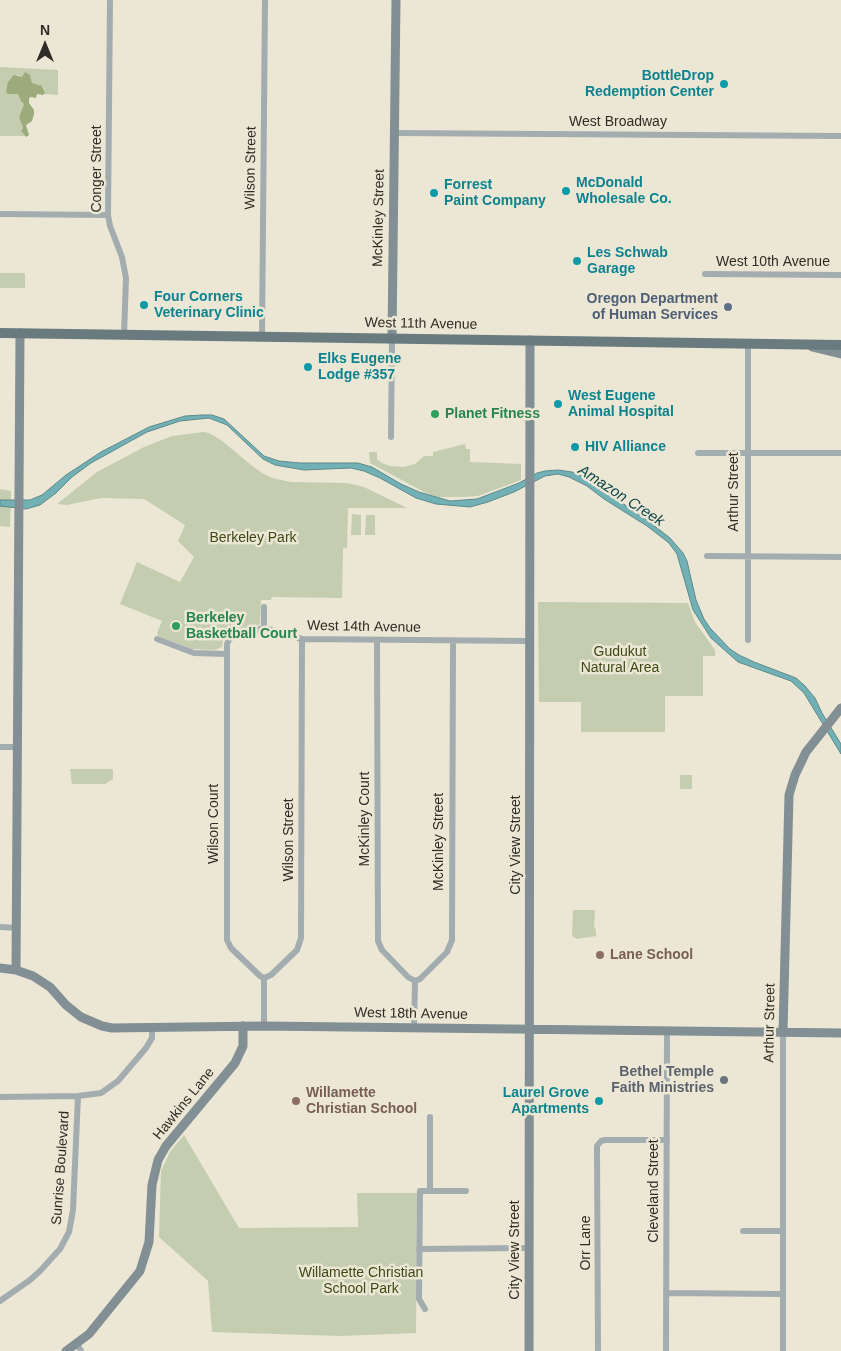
<!DOCTYPE html>
<style>
body{margin:0}
#map{position:relative;width:841px;height:1351px;overflow:hidden;background:#ece7d5;font-family:Helvetica,sans-serif}
canvas{display:block}
.north{position:absolute;left:20px;top:20px;width:50px;height:50px;-webkit-text-stroke:4px #ece7d5;paint-order:stroke;rotate:0deg;font-size:14px;font-weight:700;line-height:20px;text-align:center;color:#2e2c25}
.north::after{content:'';display:block;margin:auto;width:18px;height:22px;background:#2e2c25;clip-path:polygon(50% 0,100% 100%,50% 72%,0 100%)}
</style>
<div id="map">
<canvas width="841" height="1351"></canvas>
<div class="north">N</div>
</div>
<script>
const c = document.querySelector('canvas').getContext('2d');
c.lineJoin = 'round';
function fill(path, color) {
  c.fillStyle = color;
  c.fill(path, 'evenodd');
}
function toPath(rows) {
  const path = new Path2D();
  for (const r of rows) {
    path.moveTo(r[0], r[1]);
    for (let i = 2; i < r.length; i += 2) path.lineTo(r[i], r[i + 1]);
  }
  return path;
}
function trace(path, color, width, dash) {
  c.strokeStyle = color;
  c.lineWidth = width;
  c.lineCap = dash ? 'butt' : 'round';
  c.setLineDash(dash || []);
  c.stroke(path);
}
function drawText(font, color, halo, rows, align = 'center') {
  c.font = font + ' Helvetica,sans-serif';
  c.lineWidth = 5;
  c.setLineDash([]);
  c.textBaseline = 'middle';
  c.strokeStyle = halo;
  c.fillStyle = color;
  for (const [text, x, y, turn = 0] of rows) {
    c.save();
    c.translate(x, y);
    c.rotate((+turn || 0) * Math.PI / 180);
    c.textAlign = isNaN(turn) ? turn : align;
    if (halo) c.strokeText(text, 0, 0);
    c.fillText(text, 0, 0);
    c.restore();
  }
}
const green = toPath([
 [0,67,58,70,58,95,44,94,45,93,43,87,32,83,30,75,22,77,18,75,8,82,8,94,18,94,24,104,19,117,23,128,21,131,25,136,0,136],
 [0,273,25,273,25,288,0,288],
 [203,432,209,433,221,440,251,465,262,473,272,478,291,482,347,483,364,487,407,508,348,508,347,548,343,548,342,598,272,597,271,600,261,600,260,624,257,626,227,634,223,640,222,647,214,650,192,649,158,636,157,633,162,621,120,604,137,562,180,582,194,557,178,541,185,525,144,499,101,498,67,505,57,504,97,472,144,447,172,436],
 [465,444,466,449,470,449,470,462,521,464,521,480,478,496,463,497,437,497,426,493,370,463,369,452,377,452,377,459,382,463,390,466,404,467,415,464,424,456,433,456,433,452],
 [0,489,11,491,10,527,0,526],
 [352,514,361,515,361,535,351,535],
 [366,515,375,515,375,535,365,535],
 [538,602,688,603,695,622,715,650,715,656,703,656,703,696,665,696,665,732,581,732,581,702,539,702],
 [70,769,113,769,113,779,105,784,72,784],
 [680,775,692,775,692,789,680,789],
 [573,910,595,910,594,928,596,929,596,936,577,939,572,936],
 [184,1135,239,1228,358,1227,357,1193,417,1193,416,1333,340,1336,212,1332,208,1281,159,1237,161,1171,170,1152]
]);
const forest = toPath([
 [25,72,30,75,32,83,42,86,45,93,43,95,37,94,36,98,30,97,29,99,29,103,34,110,34,114,32,121,26,125,29,135,26,137,21,131,23,128,19,117,24,104,21,101,18,94,8,94,6,92,8,82,14,75,22,77]
]);
const water = toPath([
 [202,415,212,415,224,419,264,456,279,461,300,463,358,463,372,467,401,484,419,492,450,501,477,499,519,483,537,473,545,471,558,470,572,472,584,477,647,520,670,538,683,553,687,561,696,600,704,619,710,628,730,649,739,655,754,662,796,678,805,686,815,698,822,713,841,744,841,754,804,693,791,681,738,662,711,638,693,610,677,554,669,543,647,526,604,499,587,486,569,477,558,474,545,476,514,492,488,502,470,507,436,504,416,498,380,478,364,471,351,468,304,470,275,465,263,459,227,425,209,418,180,421,147,432,91,463,72,477,56,493,40,505,26,509,0,506,0,500,30,500,42,495,66,475,101,452,149,427,185,416,202,415]
]);
const street = toPath([
 [110,0,108,215,110,226,122,257,126,278,124,335],
 [394,133,841,136],
 [0,214,108,215],
 [705,274,841,275],
 [262,336,265,0],
 [391,437,392,338],
 [698,453,841,453],
 [707,556,841,557],
 [264,628,264,607],
 [157,639,194,653,227,654,227,644,230,638,264,628,302,639,530,641],
 [748,640,748,344],
 [377,641,378,941,382,950,408,977,415,981],
 [227,654,227,940,231,948,260,976,264,978],
 [0,747,17,747],
 [0,927,17,928],
 [264,1026,264,978,271,975,297,950,301,938,302,639],
 [414,1028,415,981,420,979,447,952,452,940,453,641],
 [0,1097,78,1096,101,1093,118,1081,146,1048,152,1038,152,1028],
 [430,1190,430,1117],
 [743,1231,783,1231],
 [419,1249,528,1248],
 [666,1293,783,1294],
 [0,1301,30,1280,40,1271,60,1249,69,1232,73,1210,78,1096],
 [425,1309,419,1299,420,1191,466,1191],
 [77,1344,81,1351],
 [598,1351,597,1146,601,1141,605,1140,667,1140],
 [666,1351,667,1031],
 [783,1351,783,1032]
]);
const secondary = toPath([
 [392,338,396,0],
 [812,347,841,354],
 [0,968,16,970,33,976,50,987,66,1005,81,1017,102,1026,112,1028,264,1026,841,1033],
 [16,970,20,333],
 [783,1032,789,795,795,775,806,752,841,708],
 [66,1351,89,1334,140,1271,149,1242,152,1185,158,1160,166,1146,235,1063,243,1046,243,1026],
 [529,1351,530,340]
]);
const primary = toPath([
 [0,333,841,345]
]);
const markers = [
 [724,84,5,"#0f9aa8"],
 [566,191,5,"#0f9aa8"],
 [434,193,5,"#0f9aa8"],
 [577,261,5,"#0f9aa8"],
 [144,305,5,"#0f9aa8"],
 [728,307,5,"#5c6f8a"],
 [308,367,5,"#0f9aa8"],
 [558,404,5,"#0f9aa8"],
 [435,414,5,"#2e9e5b"],
 [575,447,5,"#0f9aa8"],
 [176,626,5,"#2e9e5b"],
 [600,955,5,"#8d6e63"],
 [724,1080,5,"#6b7280"],
 [296,1101,5,"#8d6e63"],
 [599,1101,5,"#0f9aa8"]
];
const cultureNames = [
 ["BottleDrop",714,76,"right"],
 ["Redemption Center",714,92,"right"],
 ["McDonald",576,183],
 ["Wholesale Co.",576,199],
 ["Forrest",444,185],
 ["Paint Company",444,201],
 ["Les Schwab",587,253],
 ["Garage",587,269],
 ["Four Corners",154,297],
 ["Veterinary Clinic",154,313],
 ["Elks Eugene",318,359],
 ["Lodge #357",318,375],
 ["West Eugene",568,396],
 ["Animal Hospital",568,412],
 ["HIV Alliance",585,447],
 ["Laurel Grove",589,1093,"right"],
 ["Apartments",589,1109,"right"]
];
const streetNames = [
 ["West Broadway",618,122],
 ["Wilson Street",251,168,-89],
 ["Conger Street",97,169,-90],
 ["McKinley Street",379,218,-89],
 ["West 10th Avenue",773,262],
 ["West 11th Avenue",421,324,1],
 ["Arthur Street",734,492,-90],
 ["West 14th Avenue",364,627,1],
 ["McKinley Court",365,819,-90],
 ["Wilson Court",214,824,-90],
 ["Wilson Street",289,840,-90],
 ["McKinley Street",439,842,-90],
 ["City View Street",516,845,-90],
 ["West 18th Avenue",411,1014,1],
 ["Arthur Street",770,1023,-89],
 ["Hawkins Lane",184,1104,-51],
 ["Sunrise Boulevard",61,1168,-86],
 ["Cleveland Street",654,1191,-90],
 ["Orr Lane",586,1243,-90],
 ["City View Street",515,1250,-90]
];
const serviceNames = [
 ["Oregon Department",718,299],
 ["of Human Services",718,315]
];
const leisureNames = [
 ["Planet Fitness",445,414],
 ["Berkeley",186,618],
 ["Basketball Court",186,634]
];
const parkNames = [
 ["Berkeley Park",253,538],
 ["Gudukut",620,652],
 ["Natural Area",620,668],
 ["Willamette Christian",361,1273],
 ["School Park",361,1289]
];
const educationNames = [
 ["Lane School",610,955],
 ["Willamette",306,1093],
 ["Christian School",306,1109]
];
const worshipNames = [
 ["Bethel Temple",714,1072],
 ["Faith Ministries",714,1088]
];
const waterNames = [
 ["Amazon Creek",621,496,33]
];
fill(green, '#c4cdb0');
fill(forest, '#9caa7c');
fill(water, '#71b1b5');
trace(water, '#5d898a', 1);
trace(street, '#a3acaf', 6);
trace(secondary, '#828f94', 9);
trace(primary, '#6a7b80', 10);
for (const [x, y, r, color] of markers) {
  const dot = new Path2D();
  dot.arc(x, y, r, 0, 2 * Math.PI);
  c.fillStyle = color;
  c.fill(dot);
  trace(dot, '#ece7d5', 2);
}
drawText('bold 14px', '#0d838f', '#ece7d5', cultureNames, 'left');
drawText('14px', '#2e2c25', '#ece7d5', streetNames);
drawText('bold 14px', '#4e5e75', '#ece7d5', serviceNames, 'right');
drawText('bold 14px', '#27864d', '#ece7d5', leisureNames, 'left');
drawText('14px', '#3d4915', '#ece7d5', parkNames);
drawText('bold 14px', '#785e54', '#ece7d5', educationNames, 'left');
drawText('bold 14px', '#5b616d', '#ece7d5', worshipNames, 'right');
drawText('italic 15px', '#0d484b', '#ece7d5', waterNames);
</script>
